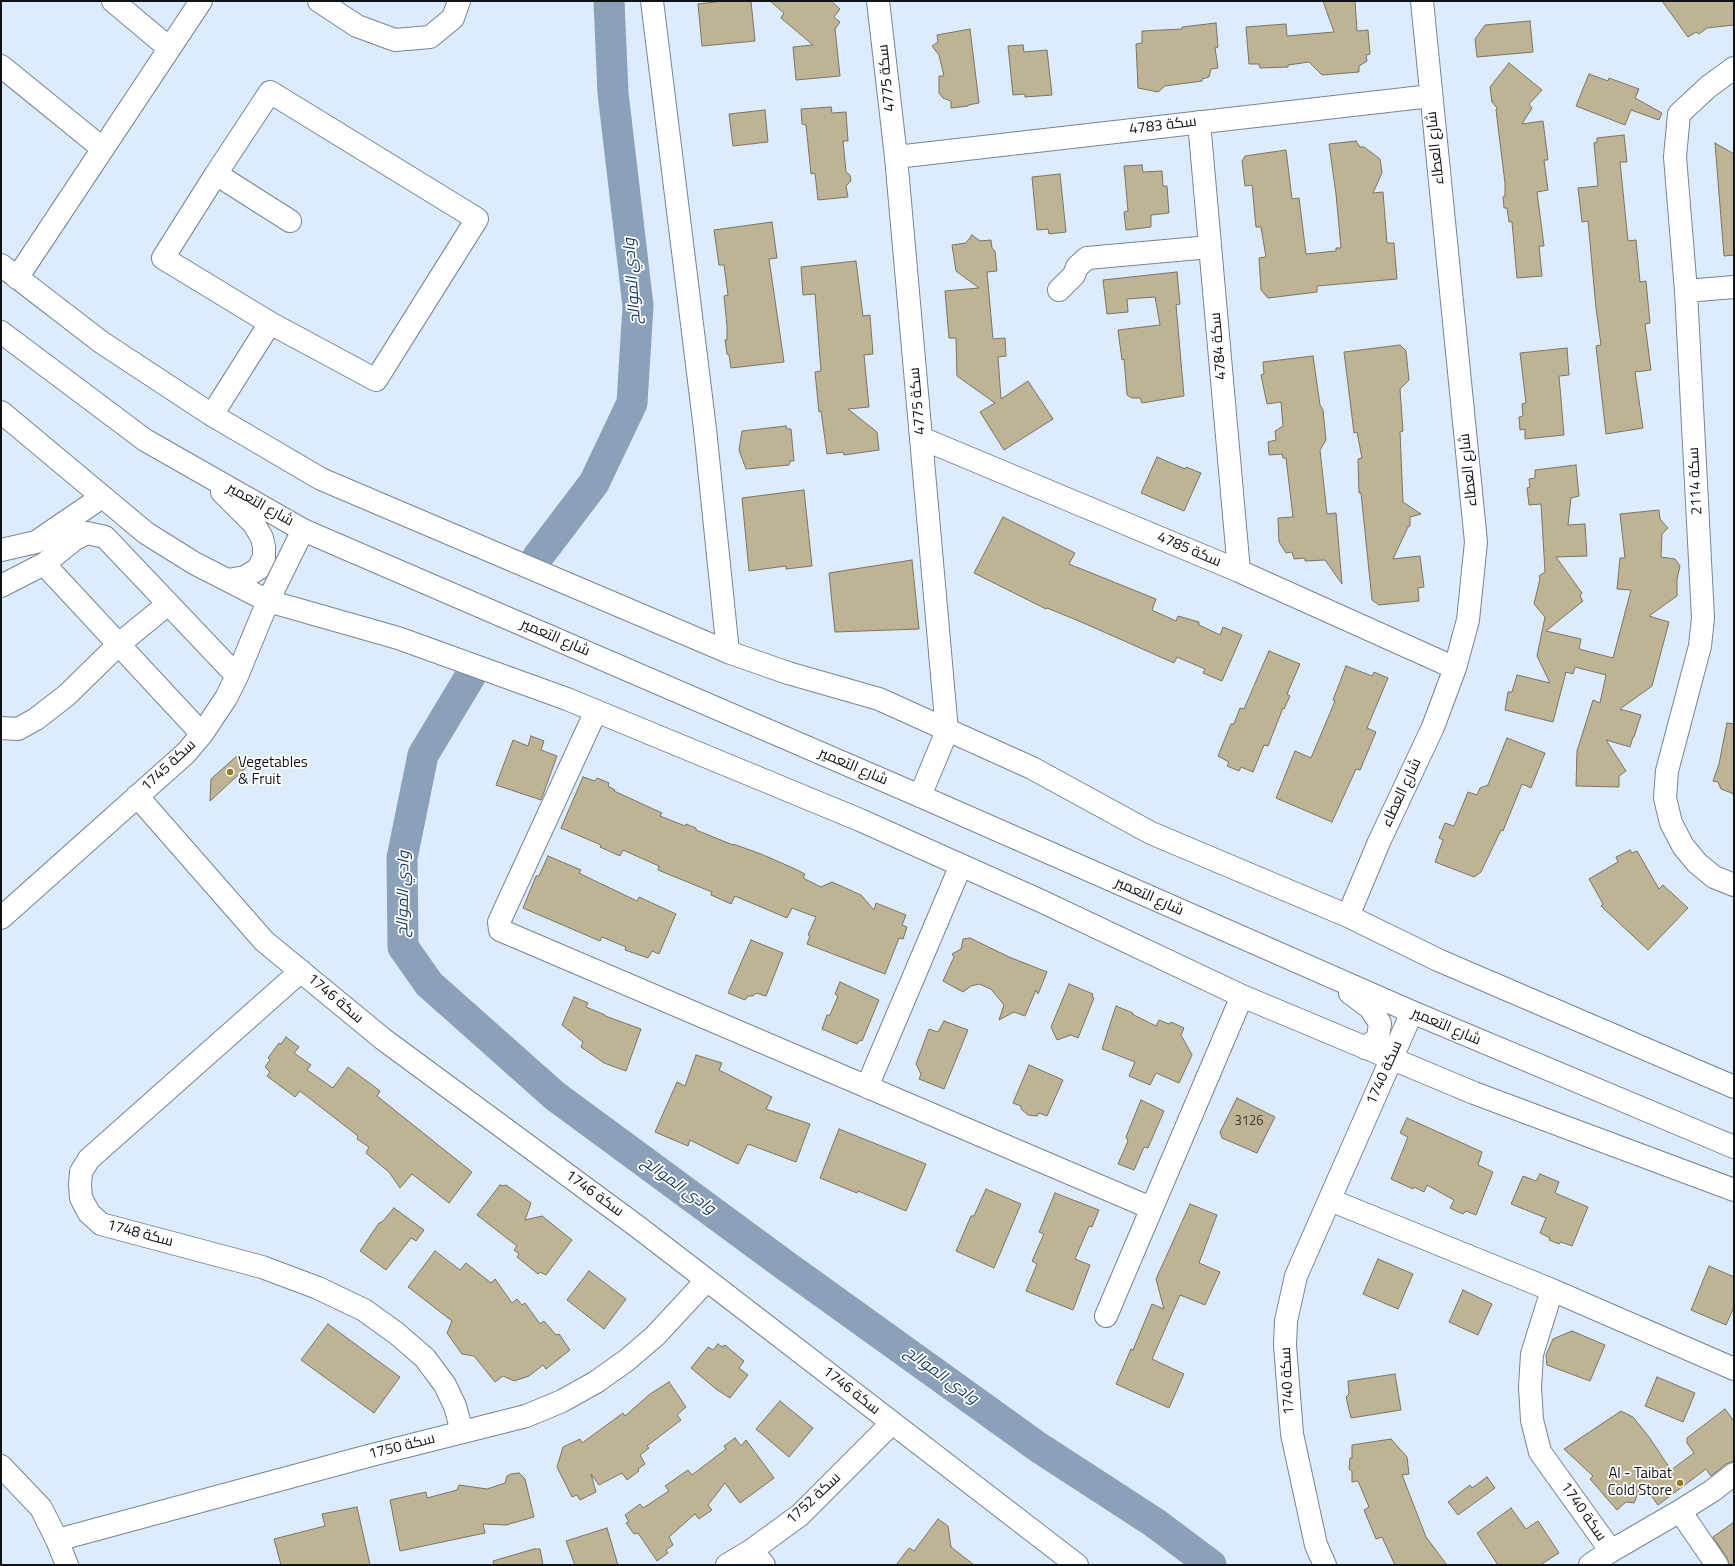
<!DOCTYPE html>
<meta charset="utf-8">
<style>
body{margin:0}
#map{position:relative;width:1735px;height:1566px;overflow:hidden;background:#dcecfc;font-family:"Titillium Web",sans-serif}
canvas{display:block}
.frame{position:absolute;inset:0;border:2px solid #0e1318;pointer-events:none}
</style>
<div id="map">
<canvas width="1735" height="1566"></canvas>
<div class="frame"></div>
</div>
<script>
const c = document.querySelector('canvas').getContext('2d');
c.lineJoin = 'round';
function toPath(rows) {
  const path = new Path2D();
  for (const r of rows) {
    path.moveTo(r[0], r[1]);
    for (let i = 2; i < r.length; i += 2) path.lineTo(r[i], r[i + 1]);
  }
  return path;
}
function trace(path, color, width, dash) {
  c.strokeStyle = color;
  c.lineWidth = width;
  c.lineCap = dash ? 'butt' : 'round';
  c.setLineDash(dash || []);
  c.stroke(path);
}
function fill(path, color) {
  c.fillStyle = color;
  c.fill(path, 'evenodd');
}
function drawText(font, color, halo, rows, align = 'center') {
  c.font = font + ' "Titillium Web",Cairo,sans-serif';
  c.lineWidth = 3.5;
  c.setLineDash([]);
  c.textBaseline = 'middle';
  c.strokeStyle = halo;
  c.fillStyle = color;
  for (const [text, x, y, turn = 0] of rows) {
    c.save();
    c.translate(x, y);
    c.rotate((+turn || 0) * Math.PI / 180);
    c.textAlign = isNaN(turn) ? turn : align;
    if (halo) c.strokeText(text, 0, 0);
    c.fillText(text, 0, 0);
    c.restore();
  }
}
const river = toPath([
 [537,558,594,483,632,403,638,306,613,93,609,1],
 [471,675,423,755,402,858,403,947,429,984,555,1096,786,1266,1038,1447,1155,1523,1211,1565]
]);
const building = toPath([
 [723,1,751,1,755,41,702,46,698,4,723,1],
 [770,1,831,1,840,9,834,17,840,22,835,29,840,76,796,80,793,47,813,45,781,18,784,13,770,1],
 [1323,1,1355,1,1357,31,1368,30,1370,54,1366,55,1367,61,1359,66,1359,72,1322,75,1309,62,1288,65,1288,67,1260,68,1259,64,1249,64,1246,27,1286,24,1287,36,1334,32,1323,1],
 [1662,1,1734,1,1734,25,1707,28,1699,34,1696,32,1688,37,1662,1],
 [1530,21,1533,52,1477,57,1475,39,1485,25,1530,21],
 [1216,23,1218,47,1215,48,1218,68,1211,69,1209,77,1202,79,1202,81,1165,86,1158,92,1138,88,1136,44,1142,43,1142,31,1182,29,1182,27,1216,23],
 [970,29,979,103,968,105,968,106,951,108,951,101,943,98,939,93,939,76,944,76,939,55,932,46,938,42,937,35,970,29],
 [1023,45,1024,52,1047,50,1052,95,1025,97,1025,94,1013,95,1008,46,1023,45],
 [1509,63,1542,90,1529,104,1532,108,1522,124,1543,121,1548,160,1544,160,1548,190,1537,192,1544,246,1539,246,1542,276,1517,278,1512,222,1509,222,1507,208,1504,208,1503,197,1505,196,1505,183,1496,110,1497,108,1492,102,1490,87,1509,63],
 [1589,74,1608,81,1609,78,1639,89,1635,98,1662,113,1659,120,1631,110,1625,125,1576,106,1589,74],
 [831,107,832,113,846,112,848,141,843,141,846,172,850,175,851,181,846,186,848,197,818,200,815,173,811,174,806,125,802,124,801,109,831,107],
 [765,110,768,142,733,146,729,114,765,110],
 [1624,135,1627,162,1620,162,1628,241,1636,240,1640,282,1646,281,1650,323,1645,324,1651,370,1635,372,1643,428,1606,434,1596,346,1601,345,1596,308,1588,221,1582,222,1578,188,1598,186,1594,143,1597,142,1597,138,1624,135],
 [1356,141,1360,147,1364,147,1380,159,1382,173,1373,193,1383,192,1387,243,1394,243,1397,279,1317,286,1317,292,1268,298,1261,290,1259,258,1266,257,1261,227,1256,227,1252,185,1245,186,1242,161,1245,156,1286,150,1292,199,1299,198,1306,254,1336,251,1336,248,1341,248,1336,194,1329,144,1356,141],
 [1715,143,1734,154,1734,255,1724,256,1715,143],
 [1142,165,1143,172,1162,171,1163,186,1167,186,1169,213,1151,215,1151,227,1126,230,1124,212,1128,211,1124,166,1142,165],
 [1060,174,1066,232,1049,234,1048,229,1037,230,1032,177,1060,174],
 [772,222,777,258,769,259,784,362,731,368,729,355,727,354,725,340,727,340,727,326,724,296,728,295,724,265,719,265,714,230,772,222],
 [972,235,980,241,991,240,992,248,995,251,997,271,987,272,993,339,1005,338,1006,356,998,357,1001,399,1028,381,1053,419,1004,450,980,412,995,403,957,376,956,338,949,338,945,291,979,288,956,271,952,245,966,243,972,235],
 [856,261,863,316,870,315,873,354,864,355,869,407,848,409,877,432,879,450,844,455,843,452,827,454,821,411,819,412,815,372,821,371,815,294,803,295,801,267,856,261],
 [1177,272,1180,304,1176,305,1184,396,1142,403,1140,398,1132,398,1127,395,1124,359,1122,360,1118,330,1160,325,1155,297,1127,299,1128,312,1107,314,1103,280,1177,272],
 [1400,345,1406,351,1409,380,1400,389,1403,431,1400,432,1403,502,1421,514,1410,517,1410,526,1408,527,1393,559,1420,556,1424,587,1418,588,1419,601,1379,605,1372,600,1361,493,1359,493,1358,459,1362,458,1357,432,1354,433,1344,352,1400,345],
 [1567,348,1569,375,1559,376,1564,435,1525,439,1525,429,1520,430,1519,417,1523,416,1522,404,1526,403,1520,353,1567,348],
 [1313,356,1320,405,1323,410,1326,440,1320,450,1327,514,1336,513,1342,584,1325,560,1305,561,1305,558,1294,559,1292,552,1286,553,1279,542,1278,518,1293,517,1286,458,1283,458,1282,454,1269,455,1268,442,1276,440,1275,431,1283,426,1281,402,1267,404,1261,375,1264,374,1263,362,1313,356],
 [786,426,787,429,791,429,794,461,790,461,789,465,746,469,739,450,742,431,786,426],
 [1157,457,1185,469,1186,467,1201,473,1184,511,1141,493,1157,457],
 [1576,465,1579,496,1571,498,1568,525,1585,524,1587,556,1556,557,1582,593,1580,596,1583,601,1546,631,1581,639,1579,649,1613,658,1631,590,1617,589,1620,558,1625,558,1620,514,1659,510,1660,519,1668,528,1662,534,1661,557,1675,559,1680,566,1677,579,1677,596,1649,616,1669,622,1652,686,1620,709,1641,715,1634,737,1633,737,1630,747,1606,740,1626,771,1619,776,1619,787,1576,786,1577,751,1593,700,1600,703,1606,675,1575,667,1573,674,1566,672,1553,722,1505,710,1508,692,1512,692,1517,675,1550,683,1537,656,1545,617,1534,604,1540,579,1539,576,1545,572,1541,504,1529,505,1527,488,1530,487,1529,479,1535,478,1535,470,1576,465],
 [804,490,812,566,786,569,786,566,749,571,742,498,804,490],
 [1003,517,1075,553,1069,564,1156,599,1152,610,1176,621,1178,616,1199,622,1199,625,1220,635,1223,627,1242,635,1222,681,1203,673,1205,669,1177,657,1174,663,1079,621,1047,608,1046,609,974,573,1003,517],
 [912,560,919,629,835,632,829,573,912,560],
 [1269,651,1300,664,1287,694,1290,696,1284,709,1283,708,1268,746,1264,745,1253,772,1241,767,1239,771,1227,766,1229,762,1218,756,1231,724,1234,724,1240,708,1244,709,1269,651],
 [1346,666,1372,676,1374,672,1388,678,1367,728,1376,732,1360,770,1356,769,1332,822,1276,798,1295,751,1311,758,1335,701,1333,700,1346,666],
 [1727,723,1734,724,1734,794,1721,789,1718,782,1713,781,1719,764,1727,723],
 [531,736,544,741,541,750,557,756,541,800,496,785,513,740,528,746,531,736],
 [1507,738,1545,753,1531,788,1522,784,1503,831,1501,830,1481,872,1474,877,1435,862,1443,840,1439,838,1445,823,1454,826,1468,792,1477,795,1480,788,1488,785,1507,738],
 [238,755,248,766,210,801,211,779,238,755],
 [583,777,595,781,597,778,609,783,608,786,615,790,614,791,662,813,660,816,685,826,686,824,696,828,696,830,733,845,733,844,761,854,793,868,805,874,803,878,821,887,832,882,861,895,874,910,876,903,906,915,902,925,907,927,903,939,899,938,885,974,807,944,810,936,808,935,816,917,792,908,787,918,735,896,731,904,711,895,712,892,658,870,659,866,623,850,620,856,600,847,601,845,561,828,583,777],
 [1630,850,1632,853,1637,851,1659,889,1663,885,1688,908,1648,950,1601,906,1603,904,1589,879,1618,862,1616,857,1630,850],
 [548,856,581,870,579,873,591,879,637,901,639,897,676,914,659,954,652,951,648,958,625,950,626,947,602,937,600,941,523,908,536,876,539,876,548,856],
 [970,938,1009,957,1047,972,1038,994,1036,990,1025,1016,1014,1012,999,1020,1004,1005,991,989,979,984,971,986,963,992,943,981,954,957,952,954,961,949,963,939,970,938],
 [751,940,783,953,766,996,756,993,753,996,748,996,745,1000,728,993,751,940],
 [840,982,879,1000,862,1041,860,1040,857,1044,822,1029,827,1015,830,1015,838,996,835,994,840,982],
 [1069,984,1093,994,1092,997,1094,998,1078,1038,1071,1035,1057,1040,1051,1027,1069,984],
 [574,997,588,1003,586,1007,605,1015,605,1016,641,1029,626,1071,604,1063,581,1047,583,1042,562,1025,574,997],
 [1116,1006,1133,1013,1132,1014,1156,1026,1159,1020,1169,1024,1171,1022,1184,1028,1181,1035,1192,1055,1179,1083,1156,1073,1150,1085,1129,1076,1135,1062,1102,1049,1116,1006],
 [944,1021,968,1030,944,1089,919,1079,921,1074,916,1064,929,1029,938,1032,944,1021],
 [286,1037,299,1047,294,1053,311,1065,307,1070,333,1088,348,1067,380,1091,377,1096,472,1172,449,1203,412,1174,400,1188,389,1172,366,1153,369,1147,357,1139,358,1136,300,1091,295,1097,267,1076,270,1072,265,1067,270,1060,268,1058,279,1043,281,1044,286,1037],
 [696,1055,722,1063,719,1070,772,1097,766,1109,810,1124,796,1162,748,1144,738,1164,690,1140,688,1146,655,1132,677,1082,685,1086,696,1055],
 [1029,1065,1063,1080,1047,1116,1039,1113,1037,1116,1028,1115,1021,1109,1021,1106,1013,1103,1029,1065],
 [1237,1098,1275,1117,1257,1153,1222,1138,1220,1132,1237,1098],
 [1141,1100,1164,1111,1148,1148,1144,1147,1134,1170,1118,1164,1128,1141,1126,1137,1141,1100],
 [1407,1118,1482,1152,1478,1165,1493,1172,1476,1215,1466,1211,1463,1214,1450,1208,1454,1200,1427,1185,1424,1192,1414,1187,1413,1189,1391,1179,1408,1137,1400,1133,1407,1118],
 [839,1129,926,1164,906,1211,858,1191,857,1193,820,1178,839,1129],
 [1540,1174,1559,1182,1555,1193,1588,1207,1572,1246,1561,1242,1559,1244,1549,1240,1550,1238,1540,1233,1546,1218,1511,1204,1523,1176,1536,1181,1540,1174],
 [500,1185,503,1186,506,1185,531,1203,525,1220,542,1216,572,1240,546,1275,540,1272,538,1274,517,1257,519,1254,514,1250,517,1246,477,1215,500,1185],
 [986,1189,1021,1204,994,1268,956,1251,971,1216,974,1216,986,1189],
 [1055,1193,1099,1210,1092,1227,1089,1226,1075,1259,1090,1265,1073,1310,1026,1291,1037,1264,1032,1261,1044,1234,1039,1232,1055,1193],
 [1190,1204,1217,1215,1199,1263,1220,1272,1205,1305,1180,1295,1152,1359,1184,1374,1169,1408,1116,1384,1131,1349,1133,1350,1152,1304,1164,1309,1156,1279,1190,1204],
 [394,1208,424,1230,416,1241,411,1238,386,1270,360,1251,379,1223,382,1222,394,1208],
 [435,1251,460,1270,466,1263,491,1283,495,1279,512,1303,517,1299,522,1305,525,1303,540,1324,544,1321,556,1335,559,1334,570,1350,546,1369,543,1365,529,1376,514,1381,503,1376,495,1382,474,1356,462,1354,447,1333,452,1321,408,1287,435,1251],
 [1378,1259,1413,1274,1398,1309,1363,1294,1378,1259],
 [1709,1266,1734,1277,1734,1307,1726,1325,1691,1310,1709,1266],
 [589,1271,626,1299,604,1329,567,1300,589,1271],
 [1463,1290,1492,1304,1478,1335,1449,1322,1463,1290],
 [328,1324,400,1377,374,1413,301,1360,328,1324],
 [1572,1331,1605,1345,1590,1381,1547,1365,1546,1355,1553,1339,1572,1331],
 [718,1344,722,1347,725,1345,744,1361,739,1368,748,1375,730,1398,716,1389,691,1368,708,1347,713,1350,718,1344],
 [1395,1374,1401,1410,1351,1418,1346,1397,1349,1394,1348,1381,1395,1374],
 [1657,1377,1695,1393,1683,1422,1645,1406,1657,1377],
 [669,1382,686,1407,677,1415,681,1420,647,1446,649,1448,640,1455,645,1464,638,1469,639,1471,627,1480,622,1473,599,1485,591,1474,596,1492,580,1500,577,1495,572,1497,557,1467,563,1447,580,1439,582,1443,623,1413,625,1416,650,1394,669,1382],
 [780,1401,813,1428,789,1457,756,1429,780,1401],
 [1725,1409,1734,1421,1734,1461,1726,1464,1711,1476,1706,1469,1658,1505,1642,1483,1634,1503,1626,1502,1617,1510,1590,1479,1593,1476,1564,1449,1621,1411,1633,1417,1649,1437,1671,1470,1694,1453,1687,1443,1687,1438,1725,1409],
 [735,1438,741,1446,746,1440,774,1478,740,1503,725,1483,708,1505,712,1510,699,1519,695,1514,669,1537,673,1545,666,1550,668,1553,657,1561,638,1533,634,1534,626,1523,629,1522,625,1515,640,1504,643,1508,669,1491,665,1486,688,1470,692,1475,726,1449,724,1446,735,1438],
 [1391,1439,1407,1457,1409,1474,1402,1475,1426,1537,1447,1565,1395,1565,1382,1537,1376,1539,1364,1510,1369,1507,1358,1481,1352,1482,1352,1471,1349,1469,1350,1458,1352,1458,1352,1445,1391,1439],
 [519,1473,525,1479,534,1517,506,1525,483,1524,485,1533,400,1551,390,1500,426,1492,427,1498,457,1490,459,1485,487,1489,505,1483,507,1476,511,1474,519,1473],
 [1487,1477,1495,1488,1458,1515,1448,1502,1470,1485,1472,1488,1487,1477],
 [357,1507,370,1565,281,1565,274,1539,325,1526,322,1514,357,1507],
 [1511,1508,1526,1529,1538,1521,1559,1553,1540,1565,1498,1565,1477,1533,1511,1508],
 [938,1519,948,1526,951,1547,974,1565,896,1565,909,1548,914,1551,938,1519],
 [1734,1522,1734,1565,1729,1565,1727,1558,1713,1537,1734,1522],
 [607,1528,618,1565,575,1565,566,1541,607,1528],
 [534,1549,540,1549,543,1565,494,1565,493,1561,534,1549]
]);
const minor = toPath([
 [113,1,169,48],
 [319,1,357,26,395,40,430,37,453,18,459,1],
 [652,1,705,429,728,652],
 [878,1,896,157,947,731,920,796],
 [1,66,102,148],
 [1734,68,1708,87,1679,114,1675,157,1686,291,1703,618,1700,646,1667,771,1665,798,1671,823,1683,846,1697,863,1714,877,1734,885],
 [1199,122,1239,571],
 [896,157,1431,96],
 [216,174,163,258,270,323],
 [1,265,101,342,212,415,321,479,728,652,788,673,879,699,1032,768,1151,833,1348,916,1438,960,1734,1087],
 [17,278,201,1],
 [1059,290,1074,275,1077,267,1087,258,1210,247],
 [1686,291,1734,287],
 [1,412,146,533,194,563,268,601,398,638,567,699,860,820,1041,901,1242,996,1474,1093,1734,1190],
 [212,415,270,323,376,380,477,219,270,92,216,174,290,221],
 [921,438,1239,571,1455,668],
 [1,550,36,542,102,497],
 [44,564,75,539,87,533,105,537,237,676],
 [1,586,44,564,202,734],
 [596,711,499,922,500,930,1151,1208],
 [1,728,18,729,36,719,67,695,119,644,168,604],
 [137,796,264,941,383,1039,638,1227,1077,1565],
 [1348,916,1379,842,1433,727,1455,668,1468,620,1476,542,1422,1],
 [1,918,186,753,202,734,226,698,237,676,268,601,303,530],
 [301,971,89,1159,81,1172,80,1185,81,1198,89,1213,101,1224,262,1267,318,1288,364,1310,396,1333,425,1358,445,1385,455,1406,462,1432],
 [867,1087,961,865],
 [1330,1200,1552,1290,1734,1369],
 [1552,1290,1532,1354,1530,1387,1532,1420,1540,1452,1611,1551],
 [1106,1316,1242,996],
 [1,1466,41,1508,57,1540,67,1565],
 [1680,1511,1717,1565],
 [57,1540,368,1456,526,1416,562,1401,596,1382,627,1360,655,1336,707,1280],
 [752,1550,764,1565],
 [727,1565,752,1550,800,1515,892,1423],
 [1325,1565,1316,1545,1292,1434,1285,1345,1286,1321,1296,1276,1412,1012],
 [1590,1565,1611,1551,1680,1511,1712,1491,1734,1474]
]);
const major = toPath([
 [1,332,145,440,303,530,920,796,1412,1012,1734,1147],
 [222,492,254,524,262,538,264,547,264,557,258,569,245,577,228,580],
 [1350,993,1370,1008,1380,1023,1378,1038,1365,1048]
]);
const markers = [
 [230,772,4,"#967921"],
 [1680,1483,4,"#967921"]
];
const numberNames = [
 ["3126",1249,1122]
];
const streetNames = [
 ["سكة 4775",887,78,-96],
 ["سكة 4783",1163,126,-7],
 ["شارع العطاء",1436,148,-96],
 ["سكة 4784",1219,346,-95],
 ["سكة 4775",918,401,-95],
 ["شارع العطاء",1469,470,-96],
 ["سكة 2114",1696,481,-93],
 ["شارع التعمير",260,505,29],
 ["سكة 4785",1189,550,23],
 ["شارع التعمير",555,638,23],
 ["سكة 1745",169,766,-43],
 ["شارع التعمير",853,767,23],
 ["شارع العطاء",1402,793,-65],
 ["شارع التعمير",1149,897,24],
 ["سكة 1746",335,999,40],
 ["شارع التعمير",1446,1027,23],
 ["سكة 1740",1385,1073,-66],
 ["سكة 1746",594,1194,36],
 ["سكة 1748",140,1234,15],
 ["سكة 1740",1288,1381,-93],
 ["سكة 1746",851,1391,38],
 ["سكة 1750",402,1447,-14],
 ["سكة 1752",814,1499,-43],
 ["سكة 1740",1583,1512,55]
];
const poiNames = [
 ["Vegetables",238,763],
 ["& Fruit",238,780],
 ["Al - Taibat",1672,1474,"right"],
 ["Cold Store",1672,1491,"right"]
];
const waterNames = [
 ["وادي الموالح",633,281,-94],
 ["وادي الموالح",404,894,-89],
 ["وادي الموالح",678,1186,36],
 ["وادي الموالح",941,1376,36]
];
trace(river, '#8ba1b9', 31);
fill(building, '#beb394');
trace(building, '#7b7462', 1);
trace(minor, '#778594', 24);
trace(major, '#778594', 24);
trace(minor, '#fff', 22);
trace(major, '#fff', 22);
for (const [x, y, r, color] of markers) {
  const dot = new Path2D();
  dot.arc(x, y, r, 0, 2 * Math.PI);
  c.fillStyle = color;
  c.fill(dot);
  trace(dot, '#fff', 1.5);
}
drawText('13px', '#3a3b37', null, numberNames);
drawText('15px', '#0e1318', '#fff', streetNames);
drawText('15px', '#0e1318', '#fff', poiNames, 'left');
drawText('italic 16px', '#173a5d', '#fff', waterNames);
</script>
